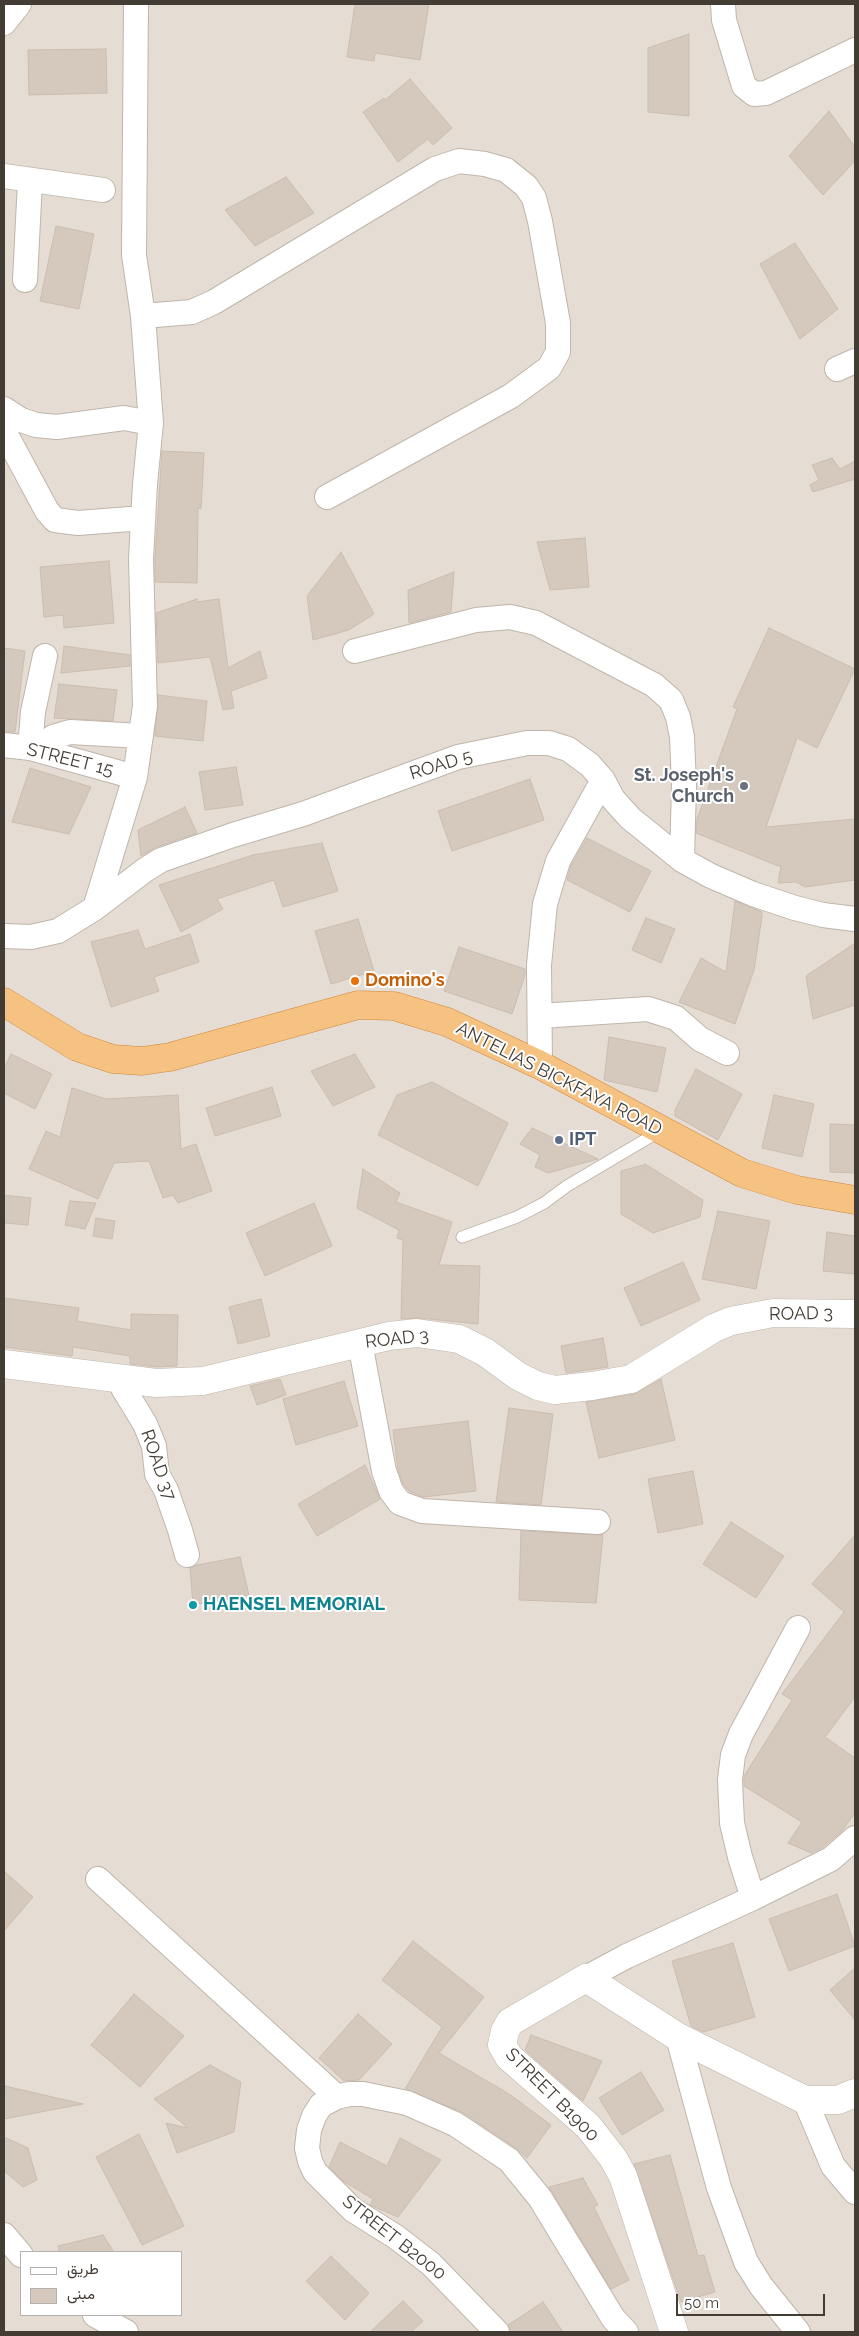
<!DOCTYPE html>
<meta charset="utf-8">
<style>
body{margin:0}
#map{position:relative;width:859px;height:2336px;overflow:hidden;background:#f1ece5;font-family:Raleway,Vazirmatn,sans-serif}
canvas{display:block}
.frame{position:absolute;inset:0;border:5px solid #433c35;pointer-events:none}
.legend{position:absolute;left:20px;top:2251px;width:162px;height:65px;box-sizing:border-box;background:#fff;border:1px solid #b4b1ae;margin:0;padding:6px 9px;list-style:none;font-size:15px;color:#433c35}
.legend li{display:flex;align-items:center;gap:10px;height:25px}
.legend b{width:25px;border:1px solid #b4b1ae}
.scale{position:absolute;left:676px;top:2294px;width:149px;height:22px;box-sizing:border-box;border:2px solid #433c35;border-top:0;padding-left:6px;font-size:15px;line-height:18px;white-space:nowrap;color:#433c35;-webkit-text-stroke:4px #fff;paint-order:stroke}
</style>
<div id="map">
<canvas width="859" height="2336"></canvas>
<div class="frame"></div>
<ul class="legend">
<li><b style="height:6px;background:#fff"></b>طريق</li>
<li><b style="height:14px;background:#d5c9be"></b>مبنى</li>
</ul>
<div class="scale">50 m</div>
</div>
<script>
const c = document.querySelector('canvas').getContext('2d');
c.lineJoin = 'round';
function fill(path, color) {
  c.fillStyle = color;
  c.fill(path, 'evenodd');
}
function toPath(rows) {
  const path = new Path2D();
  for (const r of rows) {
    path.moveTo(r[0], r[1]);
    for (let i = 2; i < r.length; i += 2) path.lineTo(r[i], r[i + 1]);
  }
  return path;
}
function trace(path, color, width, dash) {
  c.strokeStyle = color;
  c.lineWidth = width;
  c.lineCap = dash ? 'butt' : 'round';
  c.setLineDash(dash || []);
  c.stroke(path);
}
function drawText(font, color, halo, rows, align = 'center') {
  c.font = font + ' Raleway,sans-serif';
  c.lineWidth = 4;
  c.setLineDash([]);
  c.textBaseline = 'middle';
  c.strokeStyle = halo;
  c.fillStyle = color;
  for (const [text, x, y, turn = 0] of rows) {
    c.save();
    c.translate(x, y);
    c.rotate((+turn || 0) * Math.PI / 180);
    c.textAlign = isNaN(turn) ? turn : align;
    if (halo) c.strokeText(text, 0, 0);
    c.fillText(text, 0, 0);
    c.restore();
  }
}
const residential = toPath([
 [4,4,855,4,855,2332,4,2332],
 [21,2252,181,2252,181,2315,21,2315]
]);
const building = toPath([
 [355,4,429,4,420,60,375,53,374,61,347,57,355,4],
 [689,34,689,116,648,112,648,48,689,34],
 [106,49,107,93,29,95,28,50,106,49],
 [410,79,452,128,433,145,428,139,398,162,363,112,384,98,385,100,410,79],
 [829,111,855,147,855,161,823,195,789,156,829,111],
 [286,177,314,213,255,246,225,210,286,177],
 [56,226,94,234,79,309,40,301,56,226],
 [795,243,838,309,800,339,760,264,795,243],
 [162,451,204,453,201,509,198,508,197,583,155,582,155,559,162,451],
 [832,458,840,469,855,461,855,479,813,492,810,485,819,480,812,465,832,458],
 [585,538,589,587,550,590,537,542,585,538],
 [341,552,374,614,349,630,313,640,307,596,341,552],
 [109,561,114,623,64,628,63,615,44,617,40,567,109,561],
 [454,572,451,612,409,623,408,590,454,572],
 [197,599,197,602,219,599,228,668,260,651,267,678,231,691,234,708,223,710,210,657,158,663,156,613,197,599],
 [769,628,855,669,817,748,797,738,766,827,855,819,855,880,805,887,796,882,778,883,781,867,696,833,697,819,737,709,733,707,769,628],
 [64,646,130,655,130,666,61,673,64,646],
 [4,648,25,651,15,732,4,732,4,648],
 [59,684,117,690,113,721,54,718,59,684],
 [158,695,207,701,203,741,155,736,158,695],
 [236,767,243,805,205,810,199,772,236,767],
 [30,768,91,787,69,834,12,822,30,768],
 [530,779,544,820,452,851,438,811,530,779],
 [185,807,197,833,156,847,141,856,138,830,185,807],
 [587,838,651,871,630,912,567,880,571,866,587,838],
 [322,843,338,891,283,907,274,880,217,899,223,909,181,932,159,885,253,855,322,843],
 [735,901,762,912,762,917,754,970,735,1024,679,1002,701,958,726,972,735,901],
 [646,918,675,929,661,963,632,950,646,918],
 [358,919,374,971,331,984,315,931,358,919],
 [138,930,145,949,190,934,199,962,154,977,159,991,111,1007,91,942,138,930],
 [855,943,855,1005,813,1019,806,976,855,943],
 [459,947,525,969,525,975,512,1014,444,991,459,947],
 [609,1037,666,1048,657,1092,604,1080,609,1037],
 [11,1054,52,1074,35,1109,4,1093,4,1069,11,1054],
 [355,1054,375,1087,333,1106,311,1071,355,1054],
 [696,1069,742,1094,718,1140,675,1116,675,1110,696,1069],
 [432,1082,508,1123,478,1186,378,1135,397,1095,432,1082],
 [272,1087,281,1116,215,1136,206,1108,272,1087],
 [72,1088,106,1099,178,1095,181,1149,196,1144,212,1191,178,1203,173,1195,163,1198,149,1161,114,1163,98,1199,29,1169,46,1131,60,1137,72,1088],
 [774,1095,814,1104,802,1157,762,1148,774,1095],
 [830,1124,855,1125,855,1173,830,1172,830,1124],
 [532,1128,598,1159,548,1173,535,1167,540,1155,520,1144,532,1128],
 [645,1164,703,1200,700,1217,653,1233,621,1214,621,1171,643,1165,643,1169,645,1164],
 [363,1169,400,1193,396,1202,452,1222,439,1265,480,1266,478,1324,419,1318,401,1319,403,1240,397,1238,399,1230,357,1208,363,1169],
 [4,1195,31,1198,28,1225,4,1223,4,1195],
 [70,1201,96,1203,85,1229,65,1225,70,1201],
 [314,1203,332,1246,265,1276,246,1233,314,1203],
 [718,1211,770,1221,756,1289,702,1279,718,1211],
 [96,1218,115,1221,112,1239,93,1236,96,1218],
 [827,1232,855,1236,855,1274,823,1271,827,1232],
 [683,1262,700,1300,641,1326,624,1288,683,1262],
 [4,1298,79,1308,77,1321,131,1330,131,1314,178,1315,177,1366,157,1367,130,1364,130,1356,73,1347,72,1356,4,1347,4,1298],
 [261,1299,270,1336,238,1344,229,1307,261,1299],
 [603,1338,608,1367,566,1373,561,1346,603,1338],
 [280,1379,286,1395,257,1405,250,1386,280,1379],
 [661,1379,675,1440,599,1458,586,1402,634,1394,661,1379],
 [344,1381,358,1426,296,1445,283,1399,344,1381],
 [509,1408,553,1414,541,1505,496,1502,509,1408],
 [468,1421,476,1491,423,1497,409,1491,403,1484,398,1469,393,1430,468,1421],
 [365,1465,380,1499,317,1536,298,1504,365,1465],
 [693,1471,703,1524,658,1533,648,1479,693,1471],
 [731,1522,784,1556,756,1598,703,1564,731,1522],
 [521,1531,603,1535,596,1603,519,1600,521,1531],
 [855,1535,855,1697,825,1737,855,1758,855,1813,842,1831,823,1847,811,1853,788,1843,802,1822,744,1786,744,1776,792,1700,782,1694,844,1612,812,1584,855,1535],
 [240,1557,249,1595,193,1605,190,1568,197,1565,240,1557],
 [4,1871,33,1897,4,1931,4,1871],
 [837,1894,855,1946,789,1971,769,1919,837,1894],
 [413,1941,484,1997,439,2053,509,2094,551,2125,527,2158,517,2149,462,2112,405,2089,442,2027,382,1980,413,1941],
 [733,1943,755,2017,703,2032,691,2026,672,1961,733,1943],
 [855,1968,855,2020,830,1990,855,1968],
 [134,1994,184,2036,140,2087,91,2045,134,1994],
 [358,2014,392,2044,359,2080,344,2081,319,2058,358,2014],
 [531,2035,602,2061,583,2101,525,2050,531,2035],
 [210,2065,241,2082,234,2132,177,2153,166,2123,188,2128,154,2099,210,2065],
 [641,2072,664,2110,622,2135,599,2098,641,2072],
 [5,2086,83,2104,4,2119,5,2086],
 [139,2134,184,2226,142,2245,96,2157,139,2134],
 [4,2137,28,2148,37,2180,23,2187,4,2171,4,2137],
 [400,2138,441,2160,398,2217,370,2205,373,2199,343,2181,329,2167,340,2142,387,2166,400,2138],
 [670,2155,698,2256,704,2255,715,2292,681,2302,634,2164,670,2155],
 [583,2178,598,2205,594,2207,629,2280,611,2289,549,2187,583,2178],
 [103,2235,114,2252,59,2252,58,2246,103,2235],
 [331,2256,369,2293,345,2320,306,2281,331,2256],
 [403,2301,423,2321,411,2332,370,2332,403,2301],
 [543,2302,563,2332,510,2332,508,2325,543,2302]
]);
const service = toPath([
 [462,1237,517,1217,544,1203,567,1186,660,1131]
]);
const minor = toPath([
 [723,4,724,20,744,86,754,94,766,93,855,50],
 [4,23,19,4],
 [4,176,103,190],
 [25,280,30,181],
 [143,316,192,312,214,302,435,169,459,161,485,164,506,170,526,186,534,198,540,221,558,323,558,352,549,368,511,396,327,497],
 [837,369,855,361],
 [4,409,21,420,36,425,57,427,124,418,151,423],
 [4,431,47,511,55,520,78,523,143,518],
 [355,651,476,620,510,617,536,623,654,685,671,700,678,717,682,737,684,785,682,860],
 [4,745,30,748,135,777],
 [30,748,33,712,45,656],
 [38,750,53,737,70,732,141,736],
 [95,908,135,777,145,706,141,559,145,484,151,423,143,316,134,255,136,4],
 [4,936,31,937,58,931,95,908,145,870,161,860,233,835,303,814,458,757,527,743,549,743,568,749,590,765,603,780,613,799,630,818,682,860,711,876,753,894,795,908,823,915,855,919],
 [540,1016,648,1009,676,1018,700,1039,727,1053],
 [540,1065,539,965,545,904,558,861,603,780],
 [360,1343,384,1471,391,1491,400,1503,422,1511,598,1522],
 [123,1379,123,1388,145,1424,154,1446,157,1474,166,1490,180,1530,187,1555],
 [98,1879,337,2097],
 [753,1898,740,1857,732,1823,730,1780,733,1755,741,1734,798,1628],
 [586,1978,627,1956,753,1898,831,1859,855,1838],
 [678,2037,719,2188,746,2262,761,2286,798,2332],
 [805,2100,833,2166,855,2192],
 [4,2235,21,2255],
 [95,2315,126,2332],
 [497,2332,431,2264,396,2237,353,2210,315,2172,310,2161,307,2148,309,2130,314,2116,321,2105,337,2097,349,2094,363,2094,407,2103,455,2124,509,2160,540,2198,613,2318,626,2332]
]);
const tertiary = toPath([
 [4,1364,156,1383,203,1381,389,1336,417,1333,459,1339,485,1352,518,1376,538,1386,555,1390,592,1386,631,1379,714,1328,731,1321,773,1313,855,1314],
 [674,2332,623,2176,613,2158,588,2126,509,2057,502,2045,505,2031,510,2022,586,1978,678,2037,805,2100,838,2100,855,2093]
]);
const trunk = toPath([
 [4,1002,77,1047,113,1059,142,1061,170,1057,358,1005,394,1006,447,1022,540,1065,742,1173,797,1190,855,1200]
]);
const markers = [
 [744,786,5,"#6b7280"],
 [355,981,5,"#e8710a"],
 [559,1140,5,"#5c6f8a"],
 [193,1605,5,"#0f9aa8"]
];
const streetNames = [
 ["STREET 15",70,760,14],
 ["ROAD 5",441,765,-17],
 ["ANTELIAS BICKFAYA ROAD",559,1079,27],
 ["ROAD 3",801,1314,-1],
 ["ROAD 3",397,1339,-6],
 ["ROAD 37",158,1465,71],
 ["STREET B1900",552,2095,45],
 ["STREET B2000",394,2238,38]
];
const worshipNames = [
 ["St. Joseph's",734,776],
 ["Church",734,797]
];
const foodNames = [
 ["Domino's",365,981]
];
const serviceNames = [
 ["IPT",569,1140]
];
const cultureNames = [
 ["HAENSEL MEMORIAL",203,1605]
];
fill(residential, '#e5ddd3');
fill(building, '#d5c9be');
trace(building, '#ccbdaf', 1);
trace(service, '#bfb5ab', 13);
trace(minor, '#bfb5ab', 26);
trace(tertiary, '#bfb5ab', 29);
trace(trunk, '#d2873e', 29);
trace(service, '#fff', 11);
trace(minor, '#fff', 24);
trace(tertiary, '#fff', 28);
trace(trunk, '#f6c282', 28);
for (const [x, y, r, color] of markers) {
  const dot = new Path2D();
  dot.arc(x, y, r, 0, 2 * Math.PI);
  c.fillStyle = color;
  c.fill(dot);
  trace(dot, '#fff', 2);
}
drawText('18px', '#433c35', '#fff', streetNames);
drawText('bold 18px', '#5b616d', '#fff', worshipNames, 'right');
drawText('bold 18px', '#c56008', '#fff', foodNames, 'left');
drawText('bold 18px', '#4e5e75', '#fff', serviceNames, 'left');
drawText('bold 18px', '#0d838f', '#fff', cultureNames, 'left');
</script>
